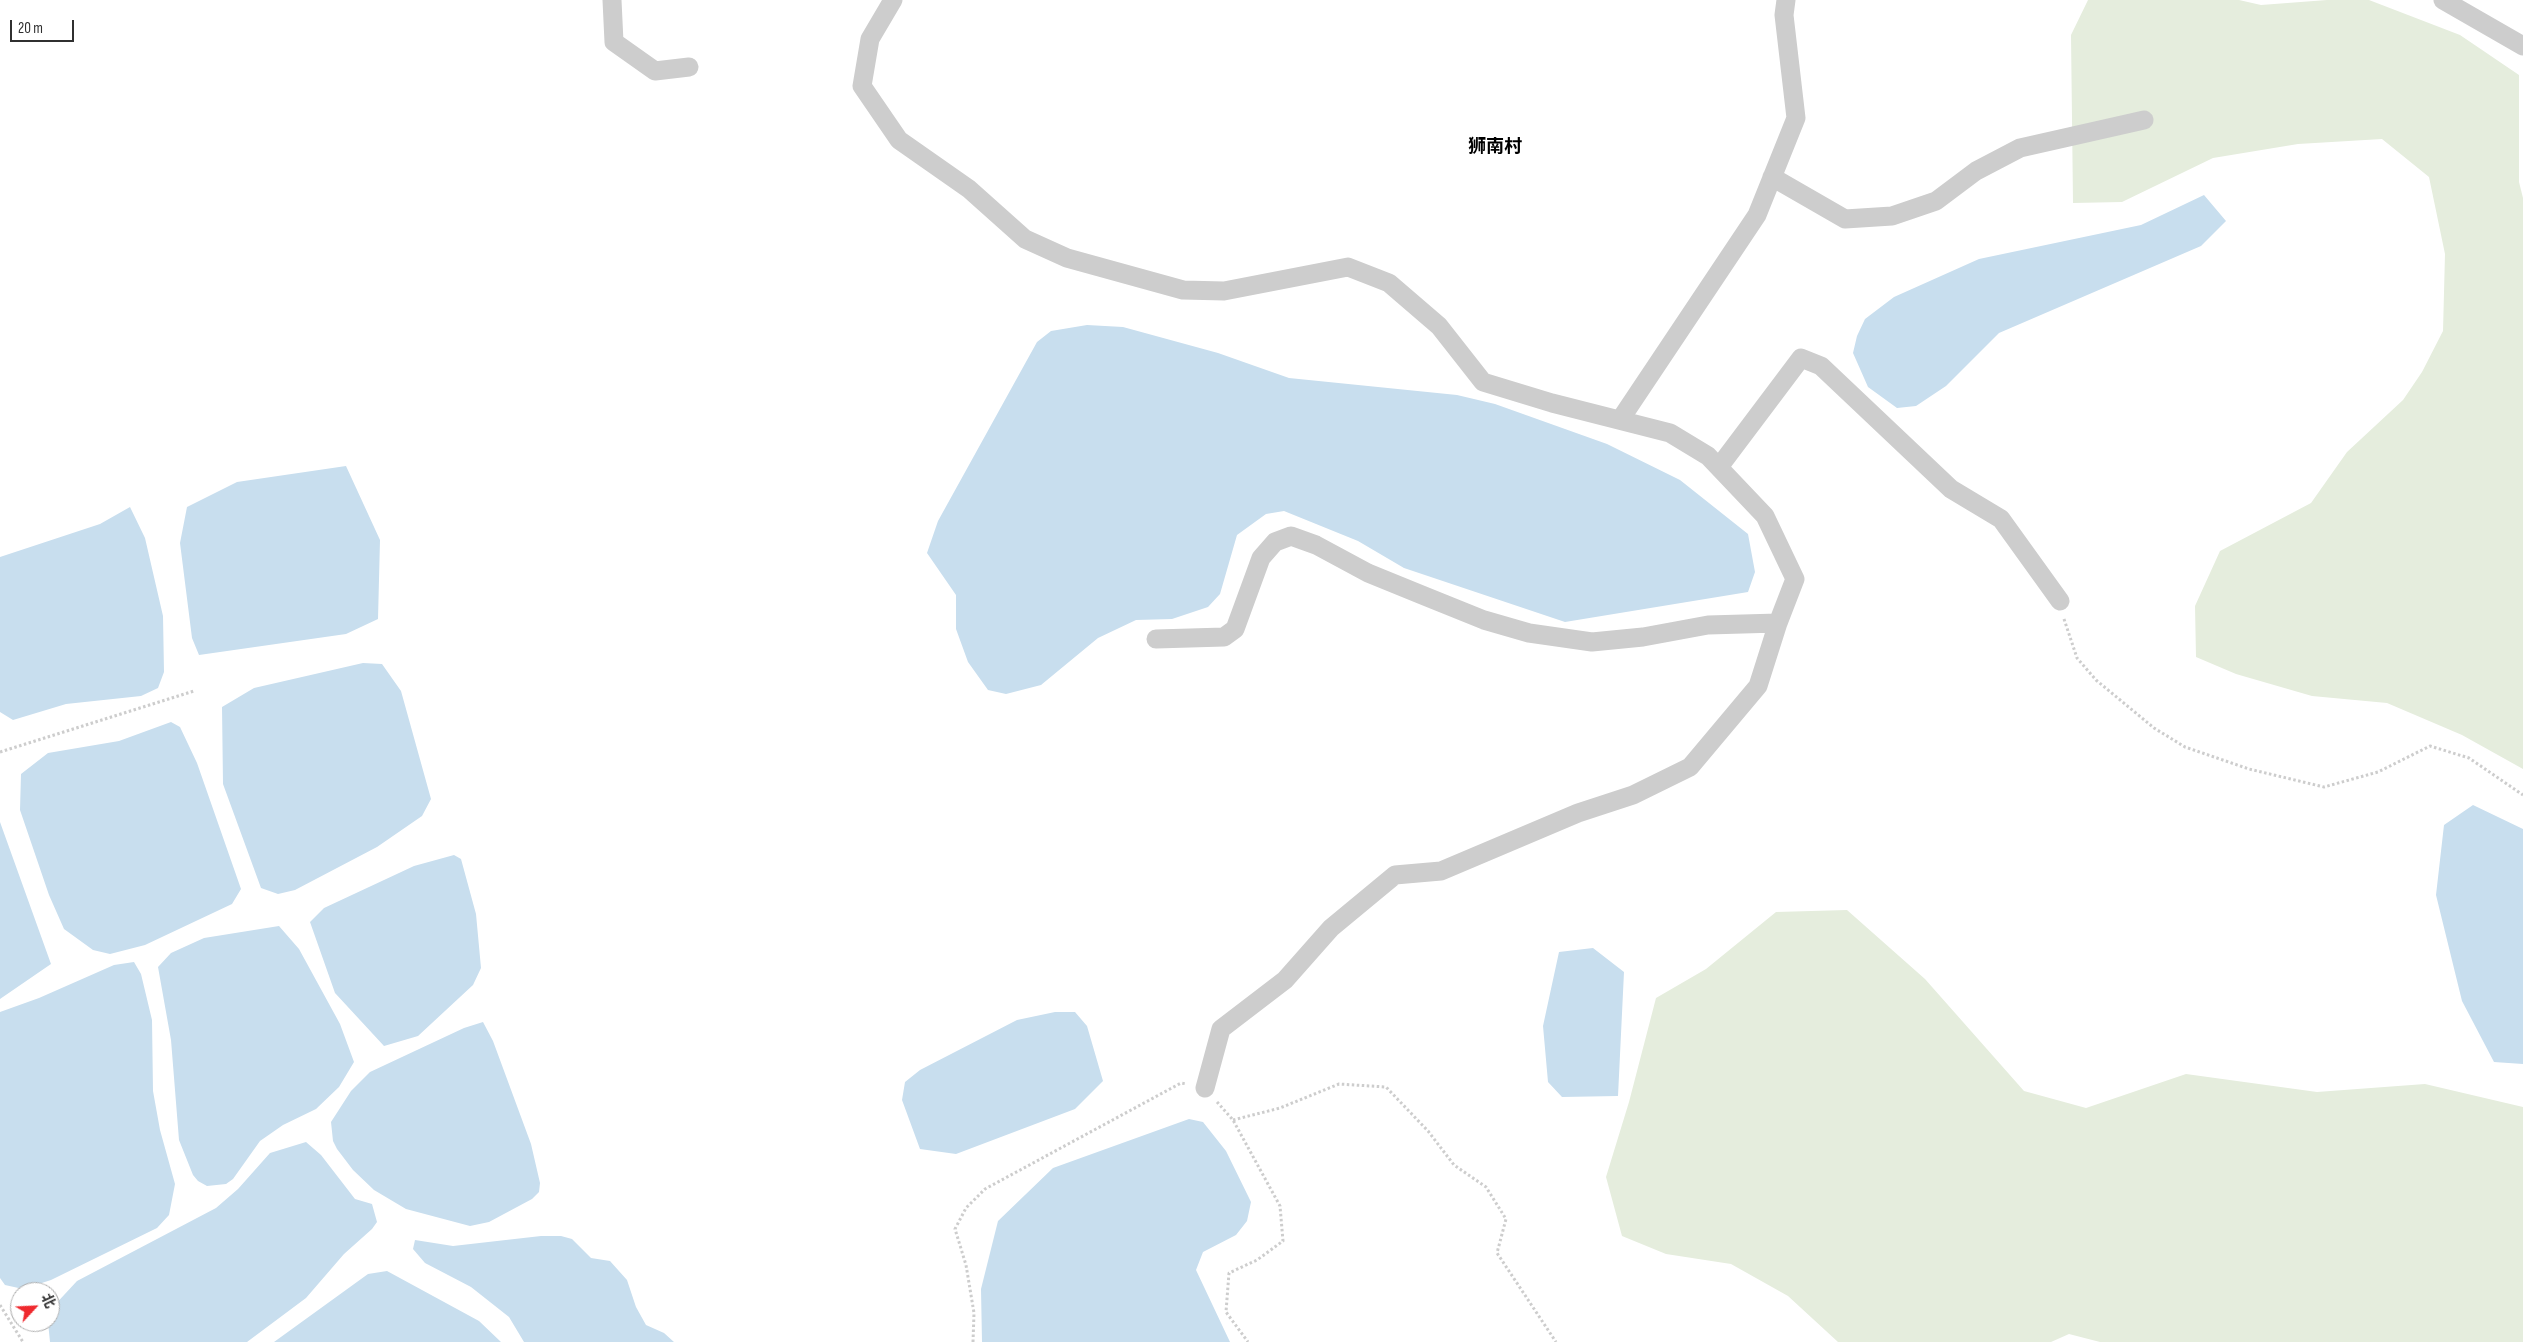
<!DOCTYPE html>
<meta charset="utf-8">
<style>
body{margin:0}
#map{position:relative;width:2523px;height:1342px;overflow:hidden;background:#fff;font-family:"Sofia Sans Condensed","Noto Sans SC",sans-serif}
canvas{display:block}
.north{position:absolute;left:10px;top:1282px;width:50px;height:50px;box-sizing:border-box;background:#fff;border:1px solid #acacac;border-radius:50%;rotate:65deg;font-size:14px;font-weight:700;line-height:20px;text-align:center;color:#303030}
.north::after{content:'';display:block;margin:auto;width:18px;height:22px;background:#ef292e;clip-path:polygon(50% 0,100% 100%,50% 72%,0 100%)}
.scale{position:absolute;left:10px;top:20px;width:64px;height:22px;box-sizing:border-box;border:2px solid #303030;border-top:0;padding-left:6px;font-size:15px;line-height:18px;white-space:nowrap;color:#303030;-webkit-text-stroke:4px #fff;paint-order:stroke}
</style>
<div id="map">
<canvas width="2523" height="1342"></canvas>
<div class="north">北</div>
<div class="scale">20 m</div>
</div>
<script>
const c = document.querySelector('canvas').getContext('2d');
c.lineJoin = 'round';
function fill(path, color) {
  c.fillStyle = color;
  c.fill(path, 'evenodd');
}
function toPath(rows) {
  const path = new Path2D();
  for (const r of rows) {
    path.moveTo(r[0], r[1]);
    for (let i = 2; i < r.length; i += 2) path.lineTo(r[i], r[i + 1]);
  }
  return path;
}
function trace(path, color, width, dash) {
  c.strokeStyle = color;
  c.lineWidth = width;
  c.lineCap = dash ? 'butt' : 'round';
  c.setLineDash(dash || []);
  c.stroke(path);
}
function drawText(font, color, halo, rows, align = 'center') {
  c.font = font + ' "Sofia Sans Condensed","Noto Sans SC",sans-serif';
  c.lineWidth = 5;
  c.setLineDash([]);
  c.textBaseline = 'middle';
  c.strokeStyle = halo;
  c.fillStyle = color;
  for (const [text, x, y, turn = 0] of rows) {
    c.save();
    c.translate(x, y);
    c.rotate((+turn || 0) * Math.PI / 180);
    c.textAlign = isNaN(turn) ? turn : align;
    if (halo) c.strokeText(text, 0, 0);
    c.fillText(text, 0, 0);
    c.restore();
  }
}
const green = toPath([
 [2088,0,2239,0,2261,5,2327,0,2369,0,2460,35,2519,75,2519,182,2523,198,2523,769,2462,735,2387,703,2312,696,2236,674,2196,657,2195,606,2220,551,2311,503,2347,452,2403,400,2422,372,2443,331,2445,254,2429,177,2382,139,2298,144,2213,158,2122,202,2073,203,2071,35],
 [1847,910,1925,979,2024,1091,2086,1108,2186,1074,2317,1092,2425,1084,2523,1107,2523,1342,2100,1342,2069,1334,2051,1342,1838,1342,1788,1296,1731,1264,1666,1254,1622,1236,1606,1177,1629,1102,1656,998,1706,969,1776,912]
]);
const water = toPath([
 [2204,195,2226,221,2201,246,1999,333,1946,386,1916,406,1897,408,1868,387,1853,353,1857,336,1865,319,1894,297,1979,259,2141,225],
 [1087,325,1123,327,1218,353,1289,378,1457,395,1495,404,1607,444,1680,480,1748,534,1755,572,1748,592,1565,622,1404,568,1358,541,1284,511,1266,514,1237,535,1220,594,1208,607,1172,619,1136,620,1098,638,1041,685,1006,694,988,690,968,662,956,629,956,595,927,553,938,521,1037,342,1051,331],
 [346,466,380,540,378,619,346,634,199,655,192,638,180,543,187,507,237,482],
 [130,507,145,538,163,616,164,672,158,688,141,696,66,704,13,720,0,712,0,557,100,524],
 [363,663,382,664,401,691,431,799,422,816,377,847,295,890,278,894,261,888,223,784,222,707,254,688],
 [171,722,180,727,197,763,241,889,232,904,145,945,110,954,93,950,64,929,49,895,20,810,21,774,48,753,119,741],
 [2473,805,2523,829,2523,1064,2494,1062,2462,1001,2436,895,2444,825],
 [0,822,51,964,0,999],
 [454,855,461,859,476,914,481,968,473,985,418,1036,384,1046,335,993,310,922,324,908,414,866],
 [279,926,299,949,340,1024,354,1062,339,1087,316,1109,283,1125,260,1141,233,1179,226,1184,207,1186,198,1181,193,1175,179,1140,171,1040,158,967,171,953,204,938],
 [1593,948,1624,972,1618,1096,1562,1097,1548,1082,1543,1026,1559,952],
 [134,962,141,974,152,1020,153,1091,160,1130,175,1184,169,1215,157,1228,51,1280,23,1289,5,1285,0,1278,0,1012,39,998,114,965],
 [1055,1012,1075,1012,1087,1026,1103,1081,1075,1109,956,1154,920,1149,902,1100,905,1082,920,1070,1017,1020],
 [483,1022,493,1041,531,1144,540,1183,539,1192,532,1199,489,1222,470,1226,406,1209,374,1190,353,1170,337,1149,333,1141,331,1122,351,1091,370,1072,464,1028],
 [1189,1119,1203,1122,1226,1151,1251,1202,1247,1221,1236,1235,1203,1252,1196,1270,1230,1342,982,1342,981,1289,998,1221,1053,1168],
 [306,1142,321,1155,355,1199,372,1204,377,1222,372,1229,344,1254,306,1298,247,1342,50,1342,48,1322,51,1309,77,1281,216,1208,238,1189,270,1153],
 [541,1236,561,1236,572,1239,591,1258,610,1261,627,1280,636,1307,646,1325,664,1333,674,1342,524,1342,509,1317,471,1287,425,1263,413,1249,415,1240,453,1246],
 [387,1271,479,1321,501,1342,274,1342,368,1274]
]);
const path = toPath([
 [2064,619,2077,658,2096,680,2154,728,2185,747,2249,769,2324,787,2378,772,2430,746,2469,758,2523,795],
 [0,752,194,691],
 [1217,1102,1233,1120,1280,1206,1283,1241,1257,1260,1229,1273,1226,1312,1248,1342],
 [1233,1120,1280,1108,1339,1084,1386,1087,1428,1131,1454,1165,1486,1187,1506,1219,1497,1253,1556,1342],
 [0,1305,23,1342],
 [973,1342,974,1313,966,1265,955,1229,966,1208,985,1189,1181,1083,1187,1084]
]);
const minor = toPath([
 [612,0,614,42,655,71,689,67],
 [893,0,870,39,862,86,899,140,969,189,1025,239,1067,258,1183,290,1224,291,1348,267,1389,283,1439,326,1483,382,1552,403,1670,433,1708,456,1765,516,1795,579,1778,623,1758,686,1690,767,1633,795,1578,813,1441,871,1395,875,1331,928,1285,980,1221,1029,1205,1088],
 [2443,0,2523,46],
 [1772,177,1845,219,1892,216,1936,201,1976,171,2020,148,2144,120],
 [1620,420,1757,215,1796,118,1784,15,1786,0],
 [1719,467,1801,358,1821,366,1951,489,2001,519,2060,601],
 [1156,639,1224,637,1235,629,1261,558,1275,542,1291,536,1316,545,1368,573,1422,595,1484,620,1529,633,1592,642,1643,637,1708,625,1778,623]
]);
const quarterNames = [
 ["狮南村",1495,147]
];
fill(green, '#e5eddd');
fill(water, '#c8deee');
trace(path, '#cdcdcd', 3, [2.5, 2.5]);
trace(minor, '#cdcdcd', 19);
drawText('bold 18px', '#000', '#fff', quarterNames);
</script>
